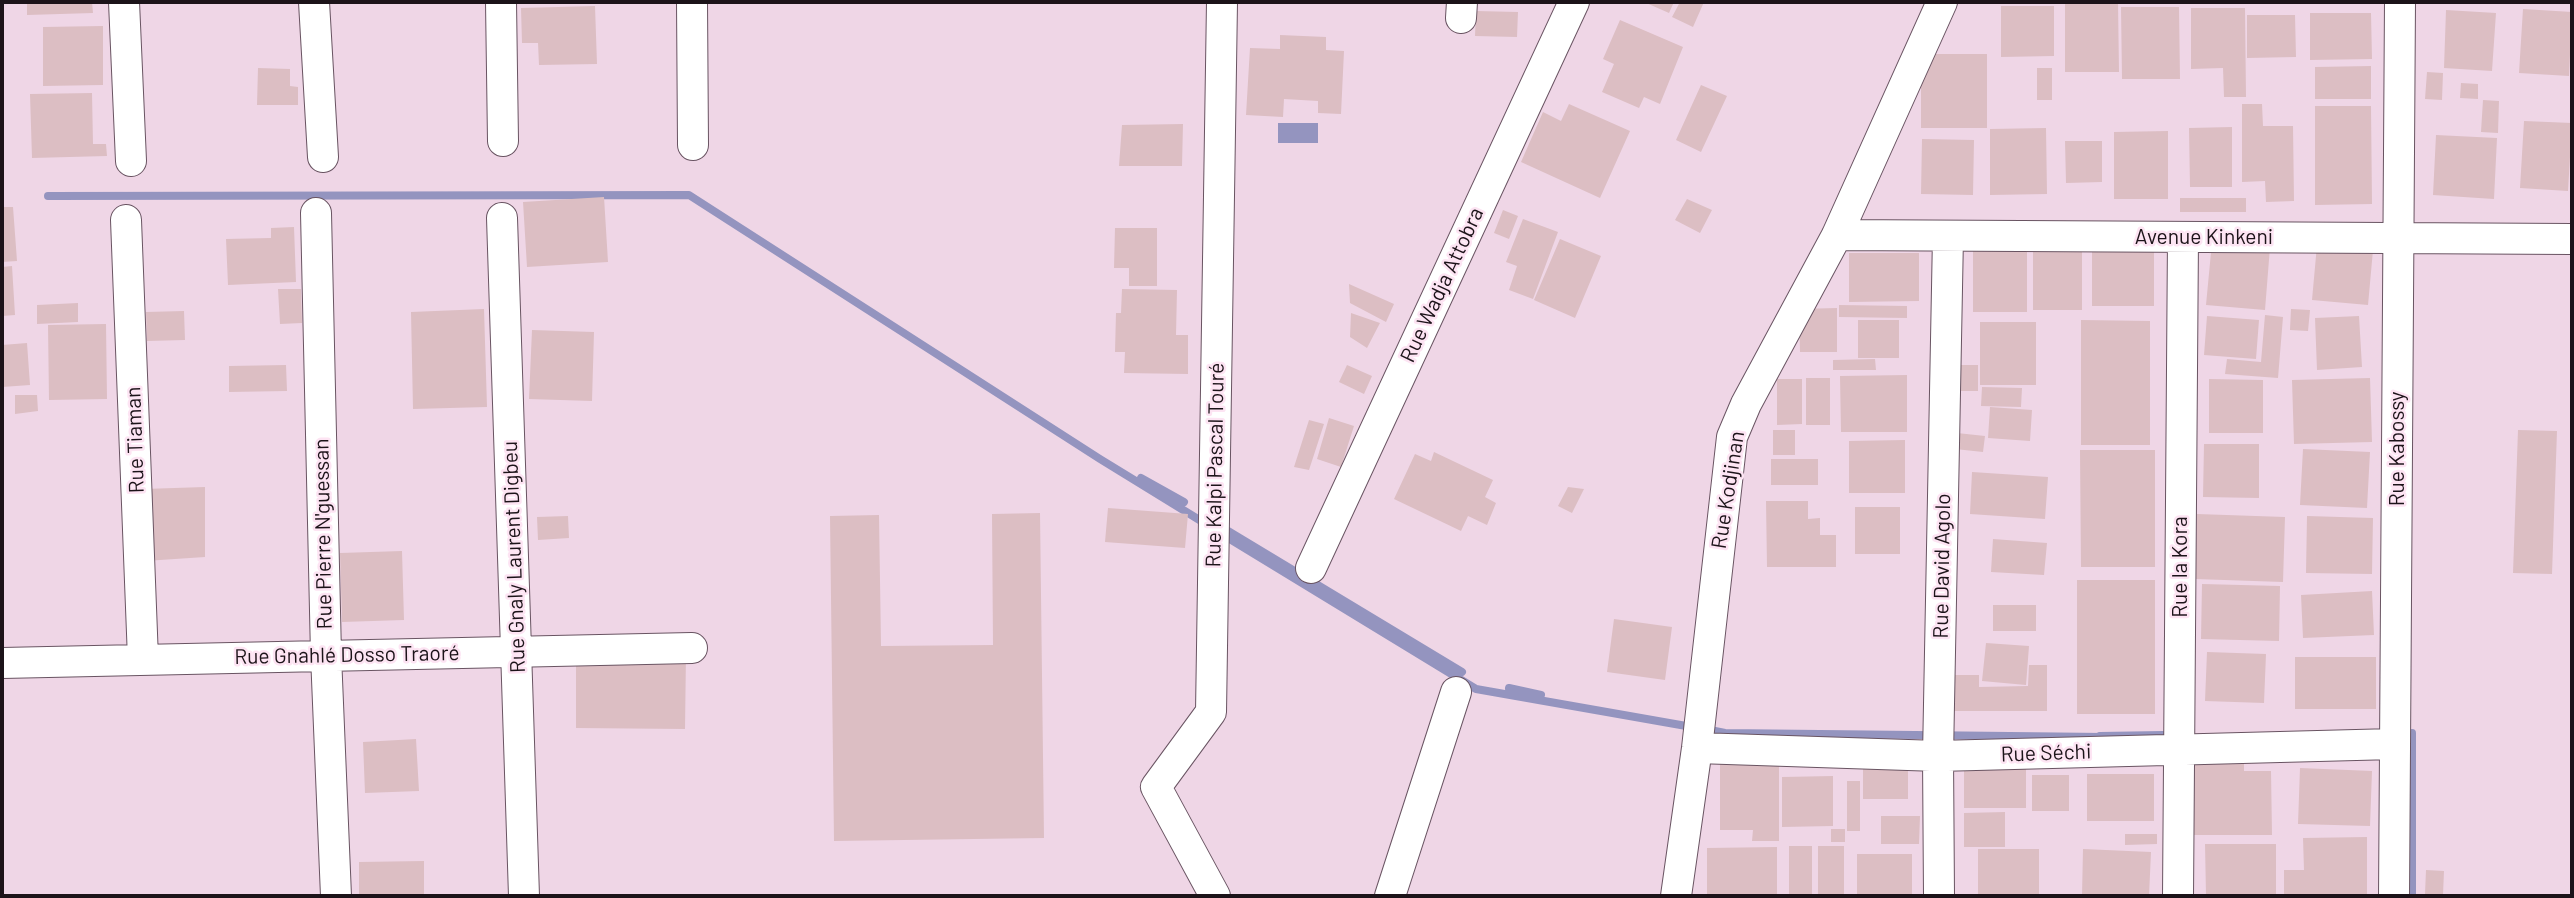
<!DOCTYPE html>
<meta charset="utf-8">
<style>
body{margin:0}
#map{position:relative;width:2574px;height:898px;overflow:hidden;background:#efd6e6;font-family:Barlow,sans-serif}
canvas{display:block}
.frame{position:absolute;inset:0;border:4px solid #1c1319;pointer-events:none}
</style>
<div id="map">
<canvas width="2574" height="898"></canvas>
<div class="frame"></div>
</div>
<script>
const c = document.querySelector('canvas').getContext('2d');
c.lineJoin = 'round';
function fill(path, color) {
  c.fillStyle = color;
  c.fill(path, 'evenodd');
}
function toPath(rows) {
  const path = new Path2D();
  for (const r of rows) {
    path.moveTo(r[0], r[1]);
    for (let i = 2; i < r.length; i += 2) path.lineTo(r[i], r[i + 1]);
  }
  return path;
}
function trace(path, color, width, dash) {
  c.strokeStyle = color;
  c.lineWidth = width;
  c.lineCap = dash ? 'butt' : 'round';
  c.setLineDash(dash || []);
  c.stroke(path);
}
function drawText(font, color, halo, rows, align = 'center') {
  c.font = font + ' Barlow,sans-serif';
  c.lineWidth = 5;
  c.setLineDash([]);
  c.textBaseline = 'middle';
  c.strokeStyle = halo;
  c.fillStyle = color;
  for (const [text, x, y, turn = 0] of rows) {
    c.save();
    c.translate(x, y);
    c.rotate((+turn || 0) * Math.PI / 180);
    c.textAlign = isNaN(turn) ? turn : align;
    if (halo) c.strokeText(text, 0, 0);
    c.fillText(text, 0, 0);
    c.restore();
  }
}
const water = toPath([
 [1278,123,1318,123,1318,143,1278,143]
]);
const stream = toPath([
 [48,196,689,195,1100,459,1206,524],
 [1141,478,1184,502],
 [1228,531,1462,672],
 [1220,533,1476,689,1692,727],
 [1509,688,1541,695],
 [1705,729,1725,733,2105,737],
 [2100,736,2163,735],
 [2412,896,2412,733]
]);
const building = toPath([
 [27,2,92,2,93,13,27,15],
 [1644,2,1674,2,1669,13],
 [1680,2,1704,2,1693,27,1672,17],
 [2065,2,2118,2,2119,72,2065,72],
 [595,6,597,64,539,65,538,43,522,43,521,8],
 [2001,6,2054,6,2054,56,2001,57],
 [2121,7,2179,7,2180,79,2122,79],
 [2191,8,2245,8,2246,97,2224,97,2223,68,2191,69],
 [2523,9,2572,12,2569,76,2519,73],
 [2446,10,2496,13,2492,71,2444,68],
 [1476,11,1518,12,1517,37,1475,36],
 [2310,13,2371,13,2372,59,2310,60],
 [2247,15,2295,15,2296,57,2247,58],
 [1620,20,1683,47,1660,104,1644,97,1639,108,1602,92,1614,64,1603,59],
 [103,26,103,85,43,86,43,27],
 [1280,35,1326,37,1326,50,1344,51,1341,114,1318,113,1318,101,1284,99,1283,117,1246,115,1250,48,1280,49],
 [1921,54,1987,54,1987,128,1921,128],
 [2371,66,2371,99,2315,99,2315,67],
 [258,68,290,69,290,86,298,87,298,105,257,105],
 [2037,68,2052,68,2052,100,2037,100],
 [2427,72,2443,73,2442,100,2425,99],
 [2461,83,2478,84,2478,99,2460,98],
 [1701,85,1727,96,1701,152,1676,140],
 [92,93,93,144,106,144,107,156,32,158,30,94],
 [2483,100,2499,101,2498,133,2481,132],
 [1569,104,1630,131,1600,198,1521,162,1543,112,1561,121],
 [2242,104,2262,104,2263,126,2293,126,2294,201,2266,202,2265,181,2242,182],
 [2315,106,2371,106,2372,204,2315,205],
 [2524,121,2572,123,2568,191,2520,188],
 [1183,124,1182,166,1119,166,1122,125],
 [2232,127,2232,187,2190,187,2189,128],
 [2046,128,2047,194,1990,195,1990,129],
 [2168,131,2168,199,2114,199,2114,132],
 [2436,135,2497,138,2494,199,2433,195],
 [1922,139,1974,140,1973,195,1921,194],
 [2065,141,2102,141,2102,182,2066,183],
 [604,197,608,262,527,267,523,202],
 [2180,198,2246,198,2246,212,2180,212],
 [1687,199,1712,210,1700,233,1675,220],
 [2,207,13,207,17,261,2,262],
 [1503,210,1518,216,1509,239,1494,233],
 [1523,219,1558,232,1533,299,1509,290,1517,266,1506,262],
 [294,227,296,282,228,285,226,239,271,238,271,228],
 [1115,228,1157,228,1157,286,1129,286,1129,268,1114,268],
 [1560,239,1601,256,1575,318,1534,300],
 [2092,241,2154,241,2154,306,2092,306],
 [1973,242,2027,242,2027,312,1973,312],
 [2212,242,2270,247,2265,310,2206,305],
 [2033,243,2082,243,2082,310,2033,310],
 [2317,245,2373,250,2368,305,2312,300],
 [1849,253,1919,253,1919,301,1849,302],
 [12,266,15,315,2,316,2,267],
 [1349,284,1394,304,1386,322,1350,303],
 [278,289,301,289,302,323,280,324],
 [1122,289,1177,290,1176,335,1188,335,1188,374,1124,373,1125,352,1115,352,1116,313,1121,313],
 [78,303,78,322,37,324,37,305],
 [1839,305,1907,306,1907,318,1839,317],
 [1837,308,1837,352,1800,352,1799,309],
 [484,309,487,407,413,409,411,312],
 [2291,309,2310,310,2308,331,2290,330],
 [184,311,185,340,147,341,146,312],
 [1351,313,1380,323,1367,348,1350,337],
 [2265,315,2283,317,2278,378,2225,374,2227,359,2261,362],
 [2207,316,2259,320,2256,359,2204,355],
 [2359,316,2362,367,2317,370,2315,318],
 [1858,320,1899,320,1899,358,1858,358],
 [2081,320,2150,321,2150,445,2081,445],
 [1980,322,2036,322,2036,385,1980,385],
 [106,324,107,399,49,400,48,325],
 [532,330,594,332,592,401,529,399],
 [27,343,30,385,2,387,2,345],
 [1875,359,1876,370,1833,370,1833,360],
 [286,365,287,391,229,392,229,366],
 [1347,365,1372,376,1364,394,1339,382],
 [1949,365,1978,365,1978,391,1949,391],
 [1907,375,1907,432,1841,432,1840,376],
 [1806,378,1830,378,1830,425,1806,425],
 [2370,378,2372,442,2294,444,2292,380],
 [1777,379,1802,379,1802,424,1777,425],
 [2209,379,2263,380,2263,433,2209,433],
 [1982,387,2022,388,2021,407,1981,406],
 [15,395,37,395,38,411,15,414],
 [1990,407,2032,410,2030,441,1988,438],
 [1329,418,1354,426,1341,467,1317,459],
 [1309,420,1324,424,1309,470,1294,467],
 [1773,430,1795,430,1795,455,1773,455],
 [2518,430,2557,431,2552,574,2513,573],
 [1957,433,1985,436,1983,452,1955,449],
 [1905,440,1905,493,1849,493,1849,441],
 [2204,444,2259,444,2259,498,2203,497],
 [2303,449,2370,452,2367,508,2300,505],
 [2080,450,2155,450,2155,567,2081,567],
 [1434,452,1493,480,1485,497,1496,503,1487,525,1468,516,1461,531,1394,499,1415,454,1431,461],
 [1771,459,1818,459,1818,485,1771,485],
 [1972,472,2048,477,2045,519,1970,514],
 [205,487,205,557,145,561,144,489],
 [1568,487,1584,489,1572,513,1558,506],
 [1766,501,1808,501,1808,519,1820,518,1820,535,1836,535,1836,567,1767,567],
 [1855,507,1900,507,1900,554,1855,554],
 [1108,508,1188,514,1185,548,1105,542],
 [1040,513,1044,838,834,841,830,516,879,515,881,646,993,645,992,514],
 [2197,514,2285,517,2283,582,2195,579],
 [568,516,569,538,538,540,537,517],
 [2307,516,2373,518,2372,574,2306,573],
 [1993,539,2047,543,2044,575,1991,572],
 [402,551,404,620,342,622,340,553],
 [2077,580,2155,580,2155,714,2077,714],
 [2202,584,2280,586,2279,641,2201,639],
 [2372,591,2374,635,2303,638,2301,595],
 [1993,605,2036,605,2036,631,1993,631],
 [1614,619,1672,627,1665,680,1607,672],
 [1986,643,2029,646,2026,685,1982,681],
 [576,652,686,653,685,729,576,728],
 [2207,652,2266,654,2264,703,2205,701],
 [2295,657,2376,657,2376,709,2295,709],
 [2029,665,2047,665,2047,711,1954,711,1954,675,1979,675,1979,687,2028,686],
 [416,739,419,791,365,793,363,742],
 [1720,757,1779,757,1779,841,1752,841,1753,830,1720,830],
 [2244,757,2244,771,2271,771,2272,835,2194,835,2193,758],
 [1863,761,1908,761,1908,799,1863,799],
 [1964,764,2026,765,2026,808,1964,808],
 [2300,768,2372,771,2370,826,2298,824],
 [2087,774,2154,774,2154,821,2087,821],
 [2032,775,2069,775,2069,811,2032,811],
 [1833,776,1833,826,1782,827,1782,777],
 [1847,781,1860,781,1860,831,1847,831],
 [2005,812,2005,847,1964,847,1964,813],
 [1881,816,1920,816,1919,844,1881,844],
 [1831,829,1845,829,1845,842,1831,842],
 [2125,834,2157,834,2157,844,2125,845],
 [2367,837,2367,896,2284,896,2284,870,2304,870,2303,838],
 [2205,844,2276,844,2276,895,2206,895],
 [1789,846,1812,846,1812,896,1789,896],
 [1818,846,1844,846,1844,896,1818,896],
 [1777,847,1777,896,1707,896,1707,848],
 [1978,849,2039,849,2039,896,1978,896],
 [2083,849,2151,852,2149,896,2082,896],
 [1857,854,1912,854,1912,896,1857,896],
 [424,861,424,896,359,896,359,862],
 [2426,870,2444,871,2443,895,2425,894]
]);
const minor = toPath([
 [124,2,131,161],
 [314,2,323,157],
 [501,2,503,141],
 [692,2,693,145],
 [1461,18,1462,2],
 [316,213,326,655,336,896],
 [502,218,524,896],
 [126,220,143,659],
 [1837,235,2572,239],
 [1311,568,1574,2],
 [2,663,692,648],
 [1697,748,1938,756,2394,744],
 [1215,896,1156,787,1211,712,1222,2],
 [1390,896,1456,692],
 [1676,896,1697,748,1732,437,1746,404,1837,235,1942,2],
 [1939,896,1938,756,1948,236],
 [2178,896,2183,237],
 [2394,896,2400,2]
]);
const streetNames = [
 ["Avenue Kinkeni",2204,237],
 ["Rue Wadja Attobra",1442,285,-65],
 ["Rue Tiaman",135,440,-92],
 ["Rue Kabossy",2397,449,-90],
 ["Rue Kalpi Pascal Touré",1215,465,-89],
 ["Rue Kodjinan",1728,490,-81],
 ["Rue Pierre N'guessan",323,534,-91],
 ["Rue Gnaly Laurent Digbeu",514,557,-92],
 ["Rue David Agolo",1942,566,-89],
 ["Rue la Kora",2180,567,-90],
 ["Rue Gnahlé Dosso Traoré",347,655,-1],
 ["Rue Séchi",2046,753,-2]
];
fill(water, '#9494bf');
trace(stream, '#9494bf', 8);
fill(building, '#dcbec3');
trace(minor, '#695462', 32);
trace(minor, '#fff', 30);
drawText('21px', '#1c1319', '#fde4f3', streetNames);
</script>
